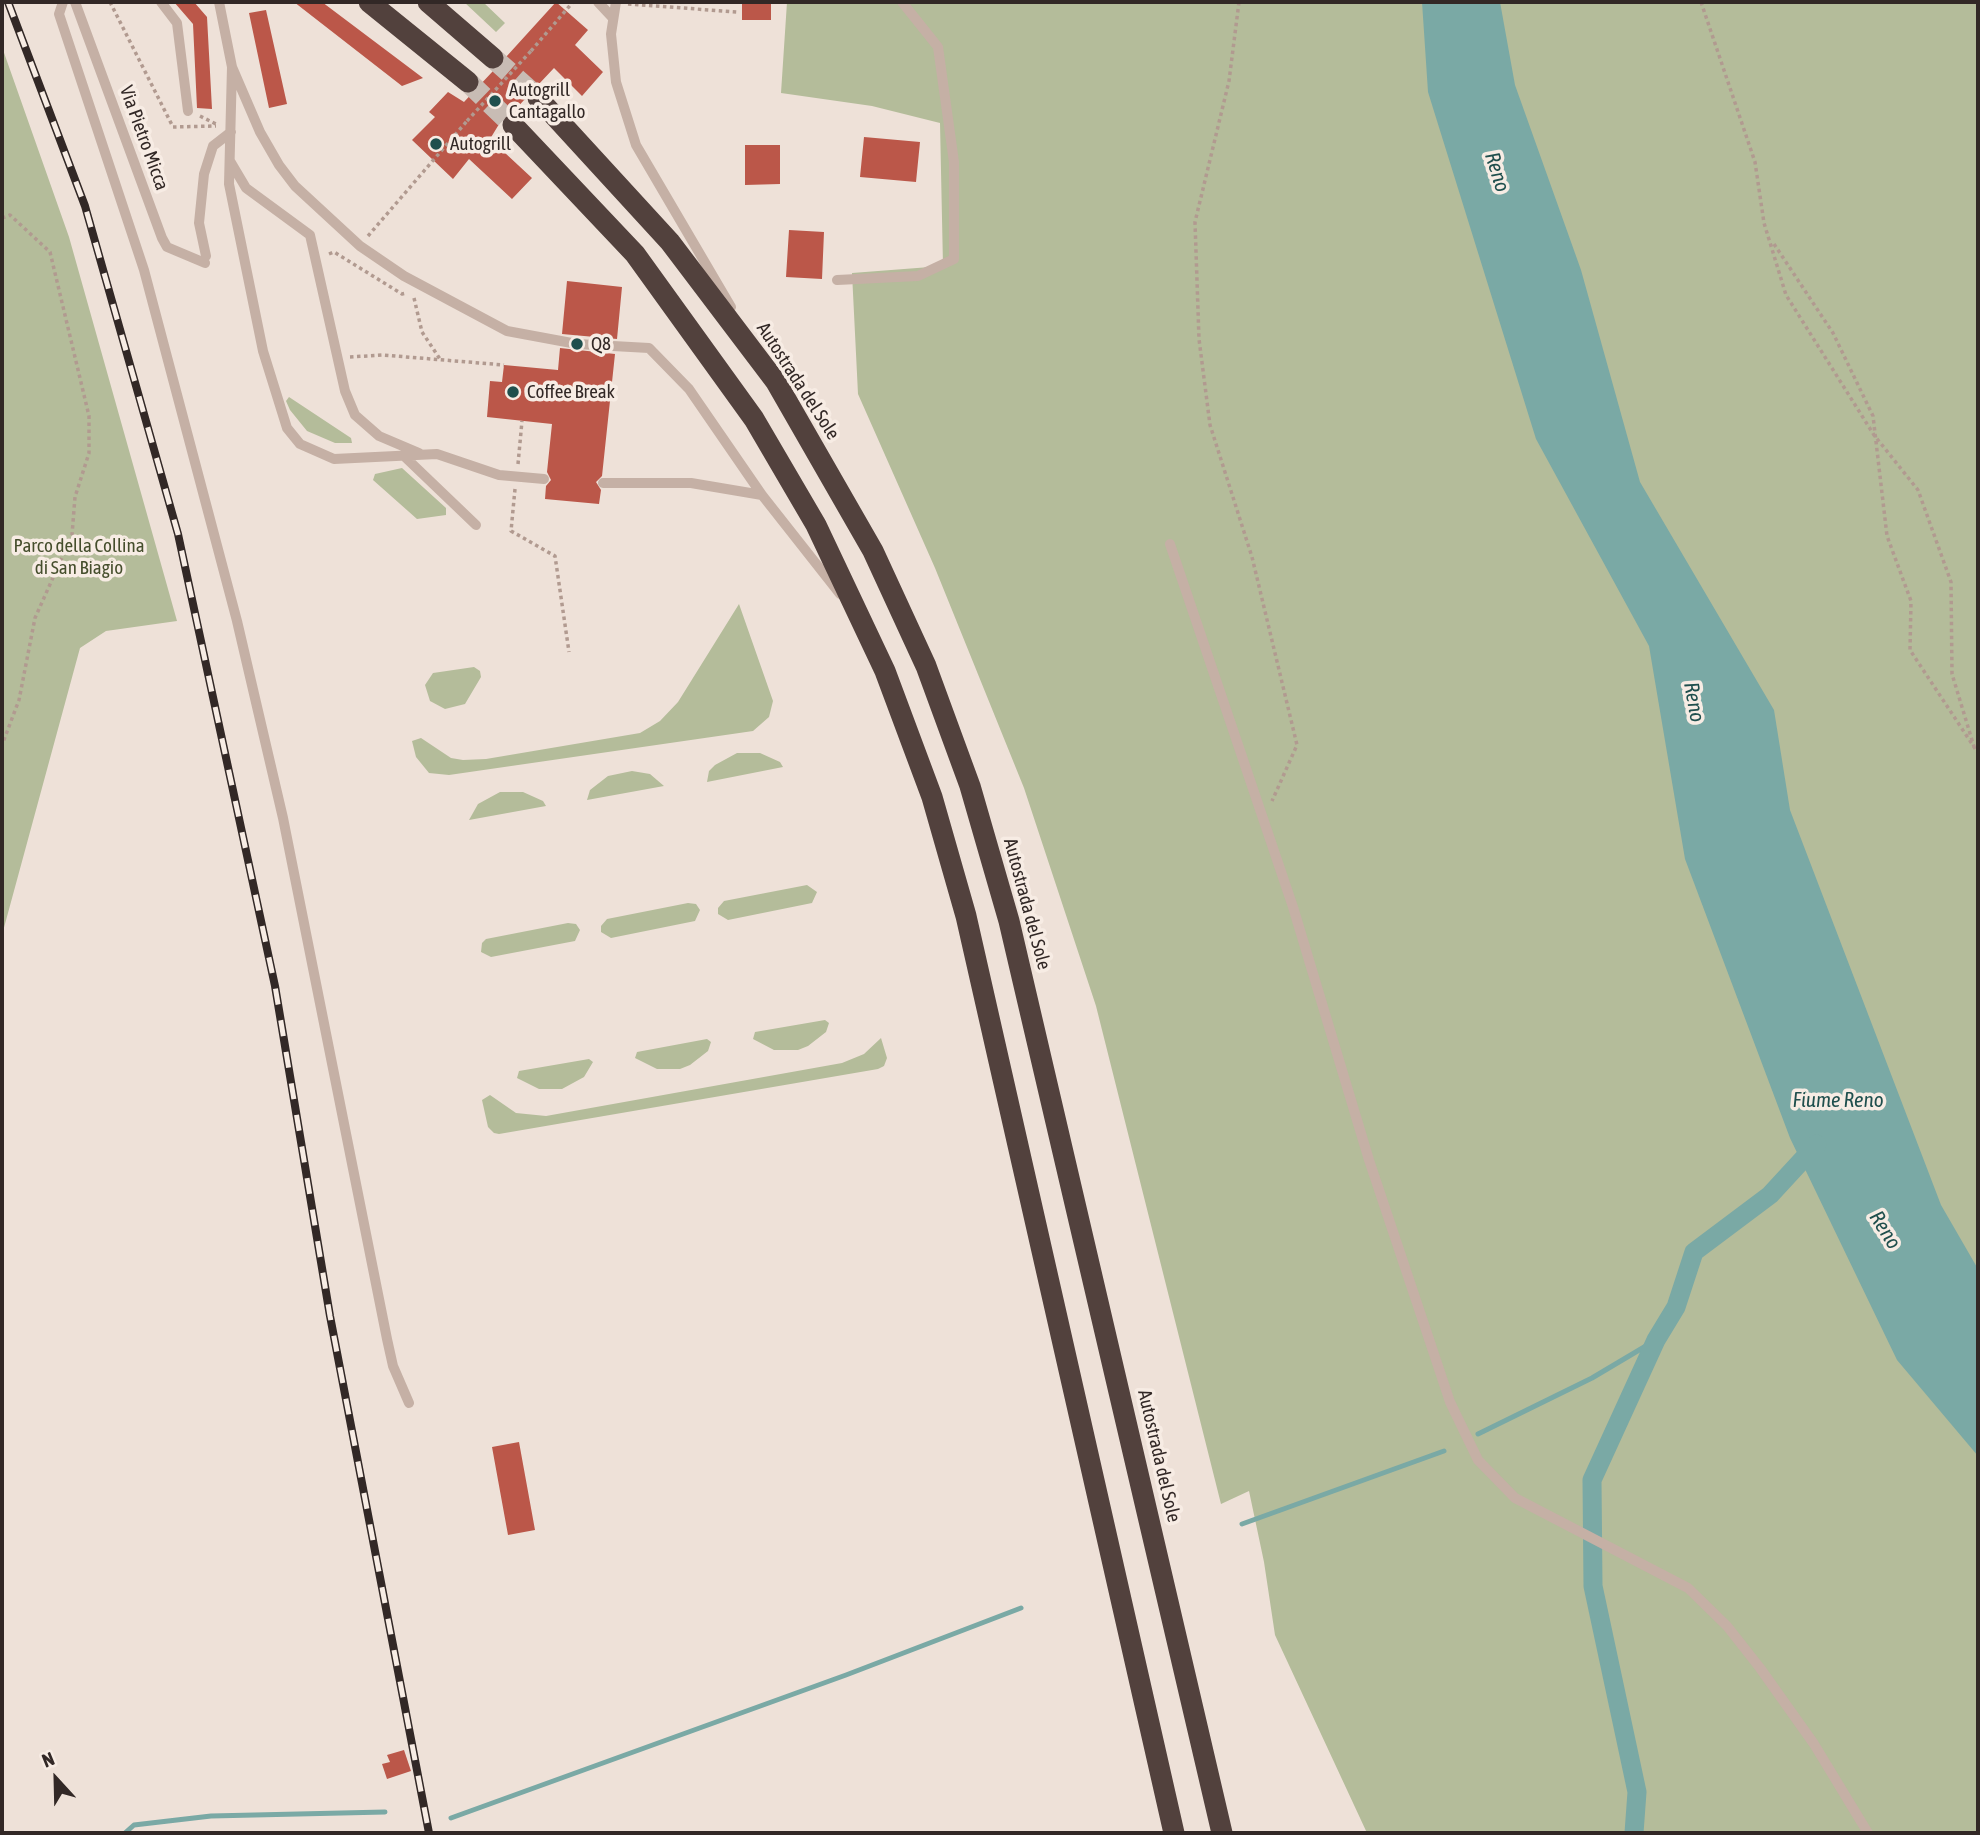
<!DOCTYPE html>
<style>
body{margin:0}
#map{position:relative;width:1980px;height:1835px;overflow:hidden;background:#eee1d8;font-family:"Asap Condensed",sans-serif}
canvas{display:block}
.frame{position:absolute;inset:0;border:4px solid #322826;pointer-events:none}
.north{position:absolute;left:21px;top:1744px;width:70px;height:70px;-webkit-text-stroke:5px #f7ece4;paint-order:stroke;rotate:338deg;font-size:19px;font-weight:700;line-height:28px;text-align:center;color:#322826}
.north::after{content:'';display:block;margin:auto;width:24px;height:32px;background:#322826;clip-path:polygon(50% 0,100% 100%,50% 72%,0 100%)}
</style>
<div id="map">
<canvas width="1980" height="1835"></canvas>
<div class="frame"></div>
<div class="north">N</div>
</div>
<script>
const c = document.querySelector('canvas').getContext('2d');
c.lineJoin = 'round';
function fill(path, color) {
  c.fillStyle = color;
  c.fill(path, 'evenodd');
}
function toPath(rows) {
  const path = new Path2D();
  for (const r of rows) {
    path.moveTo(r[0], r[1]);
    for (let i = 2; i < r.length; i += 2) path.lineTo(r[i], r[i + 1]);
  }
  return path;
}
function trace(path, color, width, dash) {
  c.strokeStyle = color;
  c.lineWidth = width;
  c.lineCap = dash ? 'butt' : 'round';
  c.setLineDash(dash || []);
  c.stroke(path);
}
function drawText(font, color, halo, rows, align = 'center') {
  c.font = font + ' "Asap Condensed",sans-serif';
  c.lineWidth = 7;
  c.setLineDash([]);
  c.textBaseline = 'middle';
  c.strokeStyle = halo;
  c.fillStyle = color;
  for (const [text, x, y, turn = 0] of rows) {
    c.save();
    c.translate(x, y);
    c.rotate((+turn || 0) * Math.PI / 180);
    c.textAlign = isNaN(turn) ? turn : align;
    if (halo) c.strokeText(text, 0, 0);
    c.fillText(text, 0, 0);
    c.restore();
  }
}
const green = toPath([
 [464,2,483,2,505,23,496,32],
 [787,2,1978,2,1978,1833,1367,1833,1275,1635,1264,1562,1249,1491,1221,1504,1096,1006,1024,788,935,568,858,394,852,273,943,266,940,123,872,106,781,93],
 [2,47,69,237,177,621,106,631,80,648,2,935],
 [289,397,351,438,352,443,335,443,307,431,290,410,286,401],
 [402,468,446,508,446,515,417,519,373,480,375,474],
 [739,604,773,701,769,717,753,731,449,775,429,773,416,757,412,741,421,738,451,758,463,760,486,759,640,733,660,721,678,702],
 [474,667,480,671,481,677,465,704,445,709,430,701,425,685,433,673],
 [737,753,760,753,780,762,783,767,707,782,709,771,715,765],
 [632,771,650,774,664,786,587,800,590,790,608,776],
 [500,792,523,792,543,801,546,806,469,820,478,804],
 [807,885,817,892,812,903,728,920,718,914,718,908,724,901],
 [688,903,696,904,700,910,695,921,611,938,601,932,601,926,607,919],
 [568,923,576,924,580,930,575,941,491,957,481,952,482,943,486,939],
 [825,1020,829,1023,826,1032,808,1046,798,1050,774,1050,753,1039,755,1032],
 [881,1038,887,1058,884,1066,878,1069,499,1134,494,1133,488,1127,482,1100,490,1095,516,1113,546,1116,842,1063,864,1054],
 [707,1039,711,1042,708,1051,690,1065,680,1069,657,1069,635,1058,637,1052],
 [589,1059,593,1062,584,1077,562,1089,539,1089,517,1078,519,1071]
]);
const water = toPath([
 [1422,2,1500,2,1515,85,1581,270,1640,482,1774,710,1790,810,1941,1205,1978,1269,1978,1456,1897,1360,1790,1138,1685,859,1649,646,1536,439,1428,92]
]);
const stream = toPath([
 [1478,1434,1592,1378,1656,1340],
 [1242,1524,1444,1451],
 [451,1818,846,1675,1021,1608],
 [125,1833,134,1825,211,1816,385,1812]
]);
const canal = toPath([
 [1634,1833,1637,1792,1593,1586,1592,1480,1656,1340,1676,1307,1694,1252,1770,1195,1817,1144]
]);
const building = toPath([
 [174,2,194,2,207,17,212,109,197,108,193,24],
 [294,2,322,2,423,78,402,86],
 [556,2,588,30,575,45,603,72,582,96,554,68,538,85,529,89,525,99,513,112,504,116,490,139,532,178,512,199,469,159,453,179,412,140,435,117,429,112,448,92,464,102,493,71,502,67,506,57],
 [742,2,771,2,771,20,742,20],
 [266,10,287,104,269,108,249,13],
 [864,137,920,142,916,182,860,177],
 [745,145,780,145,780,184,745,185],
 [789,230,824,232,822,279,786,277],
 [567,281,622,287,617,339,562,334],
 [560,348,615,354,602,476,596,482,601,490,599,504,545,499,546,486,551,480,547,472,552,424,487,417,490,381,502,382,504,365,558,370],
 [519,1442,535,1530,508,1535,492,1447],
 [404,1750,411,1771,387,1779,382,1764,390,1762,387,1755]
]);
const motorwayTunnel = toPath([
 [493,58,538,98],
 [468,82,513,125]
]);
const path = toPath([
 [110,2,173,127,216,126],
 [1239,2,1229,81,1195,222,1199,339,1210,425,1252,557,1297,745,1272,801],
 [1701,2,1755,162,1764,223,1786,295,1874,435,1918,490,1951,582,1952,674,1975,750],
 [628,4,737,12],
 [531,51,573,2],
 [200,116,218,125],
 [2,218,10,215,50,252,89,416,89,453,75,497,72,535,35,618,19,700,2,745],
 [368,236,467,121],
 [1774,244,1833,333,1873,416,1887,536,1911,601,1910,650,1978,753],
 [329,254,334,252,402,294,407,293],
 [414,298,422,332,440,359],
 [350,357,383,355,504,365],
 [518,464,522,421],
 [515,489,511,531,555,556,569,652]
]);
const service = toPath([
 [63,2,59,14,144,270,237,621,283,818,387,1339,393,1366,409,1403],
 [75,2,162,238,167,247,205,263],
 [161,2,177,23,188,111],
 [219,2,232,67,229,184,263,351,287,428,300,444,334,459,437,454,499,475,544,479],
 [598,2,612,17],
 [616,2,611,34,616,82,636,145,731,307],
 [232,67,260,132,279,165,295,186,360,246,404,276,507,331,577,344,649,348,689,389,762,495,840,594],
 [230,161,246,188,310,235,345,391,355,415,379,436,419,453],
 [206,256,199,223,204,174,213,146,231,132],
 [837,280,918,276,954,259,954,162,938,47,902,2],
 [405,457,476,525],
 [603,483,691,483,762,495],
 [1170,544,1293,907,1369,1160,1434,1354,1450,1402,1478,1460,1515,1498,1688,1588,1727,1626,1760,1668,1814,1744,1868,1833]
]);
const motorway = toPath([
 [369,2,468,82],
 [428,2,493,58],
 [538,98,670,242,776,382,873,551,926,666,970,786,1009,921,1222,1833],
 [513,125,635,254,754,419,816,525,885,671,932,797,966,916,1174,1833]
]);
const rail = toPath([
 [8,2,85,206,178,534,275,986,330,1316,429,1833]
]);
const pathBridge = toPath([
 [467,121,531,51]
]);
const markers = [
 [495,101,7,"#1f4f4d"],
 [436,144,7,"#1f4f4d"],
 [577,344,7,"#1f4f4d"],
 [513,392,7,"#1f4f4d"]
];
const poiNames = [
 ["Autogrill",509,90],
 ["Cantagallo",509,112],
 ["Autogrill",450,144],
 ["Q8",591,344],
 ["Coffee Break",527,392]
];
const streetNames = [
 ["Via Pietro Micca",144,138,70],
 ["Autostrada del Sole",798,381,57],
 ["Autostrada del Sole",1027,904,75],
 ["Autostrada del Sole",1159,1456,77]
];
const parkNames = [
 ["Parco della Collina",79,546],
 ["di San Biagio",79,568]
];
const waterNames = [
 ["Reno",1497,172,73],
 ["Reno",1694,702,80],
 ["Fiume Reno",1838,1100],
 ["Reno",1885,1230,58]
];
fill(green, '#b4bc9a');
fill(water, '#7aa9a5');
trace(stream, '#7aa9a5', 5);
trace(canal, '#7aa9a5', 19);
fill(building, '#bb5749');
trace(motorwayTunnel, '#c8bcb4', 21, [21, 10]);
trace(path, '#b19a90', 3.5, [3.5, 3.5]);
trace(service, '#c5b0a5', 10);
trace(motorway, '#52413d', 21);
trace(rail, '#322826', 8);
trace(rail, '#f7ece4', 5, [16]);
trace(pathBridge, '#b19a90', 3.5, [3.5, 3.5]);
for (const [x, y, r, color] of markers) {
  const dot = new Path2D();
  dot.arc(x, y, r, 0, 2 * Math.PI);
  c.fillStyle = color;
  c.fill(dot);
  trace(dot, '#f7ece4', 2.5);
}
drawText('19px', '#322826', '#f7ece4', poiNames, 'left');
drawText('19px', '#322826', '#f7ece4', streetNames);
drawText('19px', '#454e2c', '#f7ece4', parkNames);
drawText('italic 21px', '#1f4f4d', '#f7ece4', waterNames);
</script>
